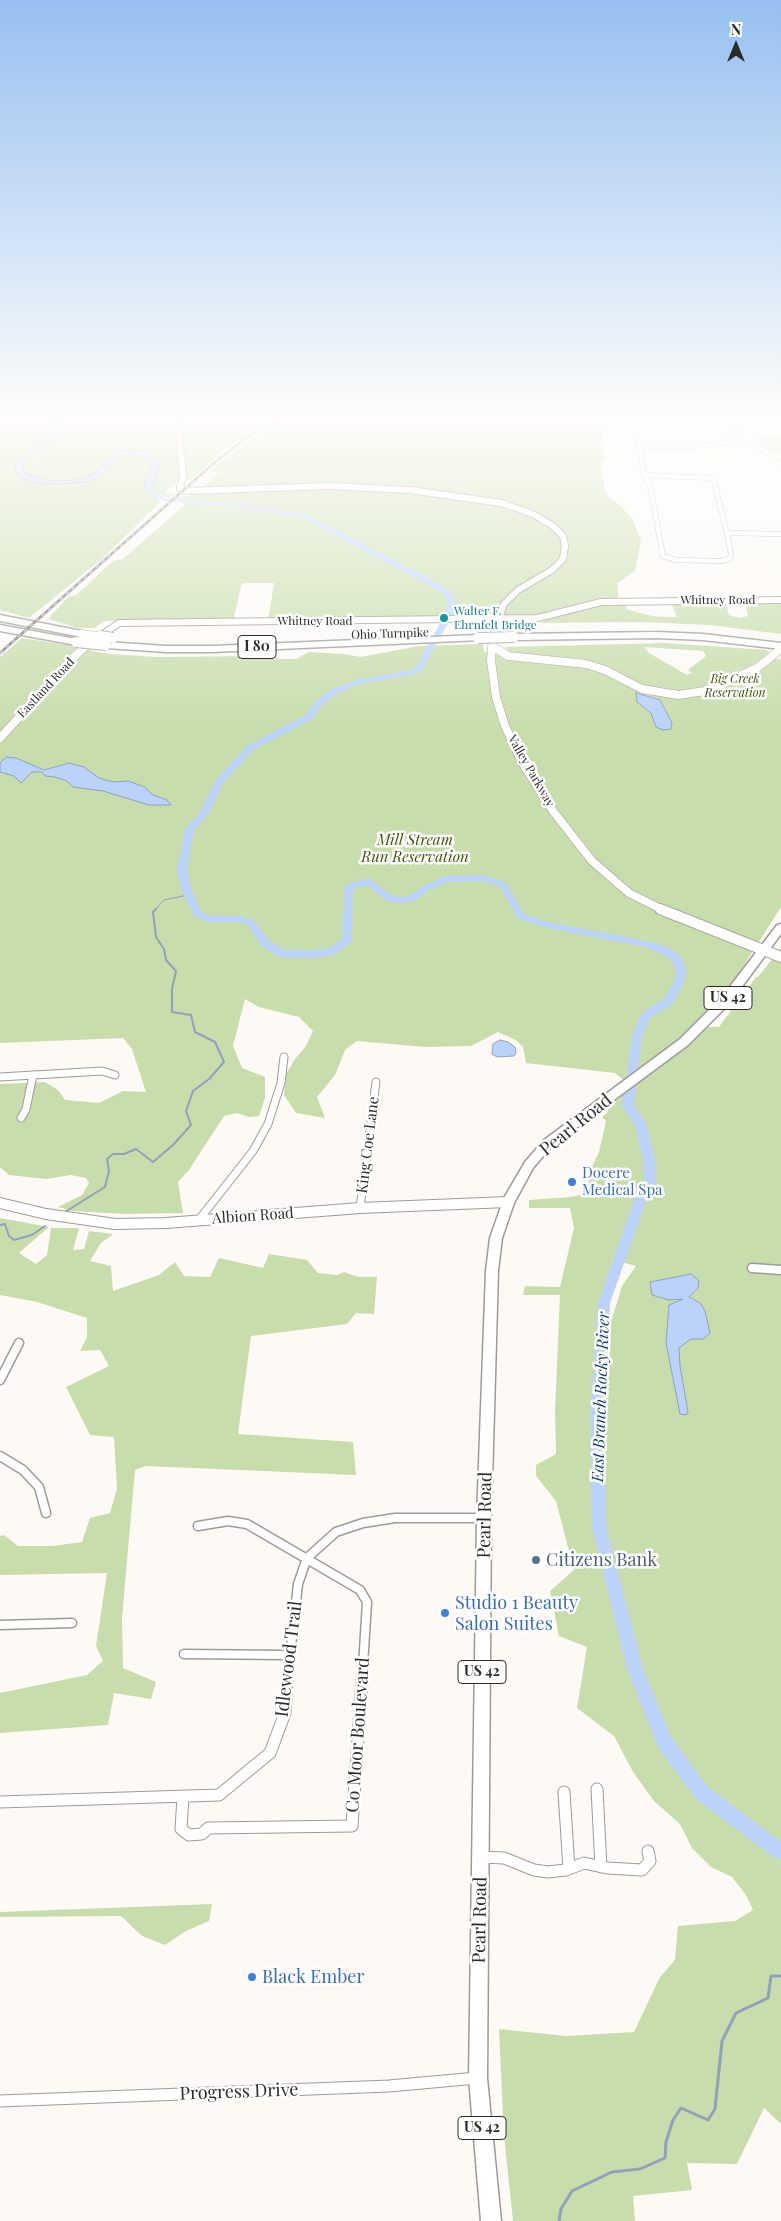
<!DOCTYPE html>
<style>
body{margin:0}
#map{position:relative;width:781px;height:2221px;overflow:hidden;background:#fdfaf6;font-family:"Playfair Display",serif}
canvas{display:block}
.north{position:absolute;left:711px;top:20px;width:50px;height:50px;-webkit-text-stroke:4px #fff;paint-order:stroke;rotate:0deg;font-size:14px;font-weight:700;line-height:20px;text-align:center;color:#2c2b2a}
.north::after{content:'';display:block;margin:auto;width:18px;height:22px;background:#2c2b2a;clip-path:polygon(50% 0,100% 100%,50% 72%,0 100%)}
</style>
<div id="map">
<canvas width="781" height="2221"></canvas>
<div class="north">N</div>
</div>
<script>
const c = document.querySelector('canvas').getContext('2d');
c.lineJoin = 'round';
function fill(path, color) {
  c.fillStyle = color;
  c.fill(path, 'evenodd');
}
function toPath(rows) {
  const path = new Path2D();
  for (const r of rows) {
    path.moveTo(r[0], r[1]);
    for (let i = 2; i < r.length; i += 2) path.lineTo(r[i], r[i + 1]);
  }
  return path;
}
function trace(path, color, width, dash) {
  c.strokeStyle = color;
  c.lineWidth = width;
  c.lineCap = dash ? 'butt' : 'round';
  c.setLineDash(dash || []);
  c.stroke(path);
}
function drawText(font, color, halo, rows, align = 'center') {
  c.font = font + ' "Playfair Display",serif';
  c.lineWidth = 5;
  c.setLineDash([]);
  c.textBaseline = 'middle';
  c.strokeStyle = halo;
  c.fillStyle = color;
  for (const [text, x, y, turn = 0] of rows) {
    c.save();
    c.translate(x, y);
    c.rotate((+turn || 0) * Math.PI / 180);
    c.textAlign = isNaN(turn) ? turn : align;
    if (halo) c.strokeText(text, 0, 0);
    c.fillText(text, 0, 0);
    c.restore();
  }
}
const green = toPath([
 [0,420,270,420,226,448,191,480,187,479,185,474,165,492,174,495,170,498,161,495,157,499,160,502,103,558,29,618,0,610],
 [282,420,600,420,605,461,601,461,605,493,622,507,633,520,641,541,635,571,617,583,619,603,626,602,626,609,652,616,677,617,671,602,726,602,729,615,739,618,748,616,745,602,781,600,781,634,710,625,635,622,541,623,549,618,268,621,274,583,242,583,233,621,104,621,95,628,78,628,48,619,68,597,76,595,113,561,123,559,190,500,176,499,178,497,194,495,219,473,211,471,222,461,249,440],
 [781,434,781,455,753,442,755,439],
 [22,638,81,647,76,656,81,656,87,650,110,654,157,657,255,656,265,659,296,659,309,652,344,654,361,657,419,646,483,644,484,652,508,651,505,647,665,643,767,650,769,653,765,657,779,659,781,658,781,907,722,1000,701,1027,719,1027,756,977,758,977,781,948,781,2124,764,2108,737,2164,687,2163,692,2190,633,2196,635,2221,513,2221,504,2136,499,2029,566,2036,634,2032,660,1977,675,1960,678,1926,735,1921,753,1910,746,1895,732,1877,711,1867,692,1848,680,1824,654,1801,633,1772,614,1736,577,1708,587,1647,559,1636,550,1591,574,1570,556,1501,536,1476,536,1465,556,1454,555,1411,560,1295,523,1295,525,1286,560,1287,574,1228,570,1208,529,1208,529,1200,571,1197,590,1193,588,1175,599,1152,606,1121,602,1117,607,1113,609,1105,620,1098,618,1088,626,1082,615,1073,526,1063,523,1047,516,1040,498,1032,471,1046,425,1047,357,1041,345,1050,335,1075,317,1097,325,1118,296,1113,284,1095,286,1074,295,1059,306,1046,313,1031,299,1017,259,1007,245,999,233,1046,242,1068,265,1077,265,1098,259,1116,249,1117,237,1113,224,1116,189,1170,178,1182,183,1213,125,1214,73,1211,58,1207,82,1195,89,1183,86,1178,71,1175,46,1179,9,1175,0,1167,0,1084,45,1082,58,1090,65,1100,99,1103,123,1091,146,1092,132,1049,123,1038,0,1043,0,657],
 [644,647,703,651,706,656,688,670,692,673,687,675,649,653],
 [613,1260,636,1266,622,1286,611,1322,609,1372,593,1383,599,1301],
 [0,1218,49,1227,19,1253,36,1264,47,1255,51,1228,79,1228,73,1250,84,1249,89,1231,113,1234,101,1243,90,1261,111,1266,113,1291,159,1275,175,1262,184,1276,210,1277,219,1258,263,1268,269,1254,307,1260,318,1273,337,1275,344,1272,358,1277,377,1277,374,1314,356,1313,347,1324,251,1336,238,1434,353,1442,356,1475,146,1466,135,1470,122,1618,123,1668,156,1682,151,1699,114,1693,108,1725,0,1733,0,1693,87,1675,103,1661,96,1646,107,1573,0,1575,0,1536,4,1535,18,1546,53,1546,82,1542,90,1518,110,1513,117,1488,114,1437,90,1435,66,1387,109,1366,100,1350,80,1351,87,1337,87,1318,37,1302,0,1295],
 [212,1904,209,1921,186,1931,165,1945,142,1936,121,1916,0,1917,0,1912]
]);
const water = toPath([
 [49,420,56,420,63,435,24,462,23,468,25,473,48,481,76,480,95,473,118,451,146,451,160,464,150,493,145,485,145,480,152,463,149,459,135,454,121,456,101,476,87,482,57,484,37,483,22,478,15,471,16,463,56,434,49,420],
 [636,693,660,700,672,723,671,729,663,730,656,727,651,713,637,702,636,693],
 [6,757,16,758,44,770,69,763,84,767,99,778,113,782,128,781,145,787,151,794,167,800,171,805,149,805,103,791,73,787,67,781,55,777,45,776,42,772,32,772,21,783,14,776,0,772,0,763,6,757],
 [500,1040,508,1042,515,1047,516,1053,514,1056,497,1057,492,1054,493,1044,500,1040],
 [691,1274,699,1281,698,1288,689,1297,700,1303,705,1311,710,1333,703,1339,691,1339,679,1348,680,1366,688,1412,686,1415,680,1414,666,1343,669,1305,683,1299,669,1300,652,1295,650,1282,691,1274]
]);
const streamFar2 = toPath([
 [155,910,164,900,188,895]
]);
const streamFar1 = toPath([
 [65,1212,105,1187,109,1171,107,1159,113,1154,124,1154,136,1149,153,1162,173,1145,191,1125,186,1111,193,1091,209,1079,224,1062,215,1042,195,1032,191,1015,172,1012,172,989,176,971,166,960,164,949,156,937,153,912,156,909],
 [0,1225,5,1224,9,1236,14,1240,32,1235,45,1226]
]);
const stream = toPath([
 [559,2221,561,2209,572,2191,612,2172,640,2169,665,2158,666,2142,673,2120,681,2108,708,2120,715,2109,722,2041,736,2013,768,1998,771,1976,781,1976]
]);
const river = toPath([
 [146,478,151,479,153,492,167,498,245,505,305,514,434,581,452,592,456,602,454,612,423,669,414,675,362,683,338,693,322,705,312,719,253,750,223,783,208,815,194,830,187,870,192,891,201,912,209,916,241,916,253,920,270,942,285,950,315,950,329,948,342,939,345,885,369,878,393,896,403,897,411,895,421,887,447,876,483,875,505,882,525,915,552,923,652,942,670,948,680,956,686,969,684,982,672,1005,650,1018,642,1036,634,1105,646,1124,655,1159,656,1183,646,1201,610,1303,604,1419,606,1527,643,1669,671,1737,708,1787,781,1842,781,1860,775,1858,696,1799,659,1749,627,1669,592,1527,590,1419,598,1303,634,1200,644,1183,643,1159,635,1125,622,1106,632,1036,642,1013,664,999,674,982,676,969,672,961,662,954,646,947,552,929,519,919,499,886,483,881,448,882,427,891,417,900,403,903,387,901,367,885,353,889,352,941,336,954,315,958,279,957,262,946,247,924,240,922,208,922,194,916,182,891,177,870,185,829,199,814,216,780,247,746,306,715,316,701,332,689,360,679,409,671,417,666,446,612,448,602,446,595,428,585,301,517,245,509,164,501,148,494,146,478]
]);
const streetFar3 = toPath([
 [635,420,644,475],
 [702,420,738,441,781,458],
 [719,430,766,420],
 [640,446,689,447,738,441],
 [644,475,711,478,714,481,727,533,731,555,729,559,721,561,676,560,663,556,651,490,644,475],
 [727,533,781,534]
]);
const streetFar2 = toPath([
 [0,1077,102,1071,115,1075],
 [21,1118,26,1109,33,1075],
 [360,1208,376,1082],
 [198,1221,253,1151,268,1124,281,1083,284,1057]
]);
const streetFar1 = toPath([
 [752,1268,781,1270],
 [0,1380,19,1343],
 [0,1456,23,1470,39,1487,46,1513],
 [198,1526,228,1521,247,1524,360,1590,367,1602,362,1682],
 [0,1625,72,1623],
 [184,1654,289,1655],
 [287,1682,298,1584,307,1558,336,1532,363,1523,395,1518,484,1518]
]);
const street = toPath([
 [597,1789,601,1867],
 [564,1792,569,1869],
 [183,1797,181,1829,189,1835,202,1834,208,1828,352,1826,362,1681],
 [0,1802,219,1795,270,1753,285,1713,287,1681],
 [481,1857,504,1858,534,1870,548,1872,566,1870,584,1863,607,1868,642,1870,650,1861,648,1851],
 [0,2101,389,2086,477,2078]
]);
const secondaryFar2 = toPath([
 [171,420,179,435,183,476,180,488,184,491,329,486,410,490,501,503,533,514,553,526,563,536,565,546,563,559,552,570,518,590,504,604,492,638],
 [97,638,119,623,538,618,601,602,781,600]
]);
const secondaryFar1 = toPath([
 [493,636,491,660,496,697,505,726,523,764,553,811,592,861,629,893,663,910],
 [492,646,508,656,586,664,605,670,642,689,678,695,705,691,720,685,757,668,781,649],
 [0,738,78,653,98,636]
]);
const secondary = toPath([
 [660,909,781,957],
 [0,1203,46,1214,115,1224,166,1223,360,1208,508,1202]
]);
const primary = toPath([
 [781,924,781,934,730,1003,688,1045,552,1146,533,1168,514,1203,502,1238,498,1271,491,1518,487,2078,501,2221,481,2221,469,2078,477,1518,486,1271,490,1238,504,1198,525,1162,544,1140,680,1039,722,997,777,925,781,924]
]);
const highway = toPath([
 [0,615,82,631,86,634,82,637,0,621,0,615],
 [0,625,76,639,80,642,76,645,0,631,0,625],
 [656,632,703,634,781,643,781,649,703,640,656,638,514,640,510,637,514,634,656,632],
 [478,635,482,638,481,640,212,652,166,652,106,648,102,645,106,642,166,646,212,646,478,635]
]);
const rail = toPath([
 [0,653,214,463,250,435,276,420]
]);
const highwayBridgeFar1 = toPath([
 [82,634,110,638],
 [493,638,514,637]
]);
const highwayBridge = toPath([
 [100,636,113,638],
 [478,638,514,637],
 [76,642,106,645]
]);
const markers = [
 [444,618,5,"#0f9aa8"],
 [572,1182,5,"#3f7fe0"],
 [536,1560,5,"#5c6f8a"],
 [445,1613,5,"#3f7fe0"],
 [252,1977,5,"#3f7fe0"]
];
const farStreetnames = [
 ["Whitney Road",718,600],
 ["Whitney Road",315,621],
 ["Ohio Turnpike",390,634,-2],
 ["Eastland Road",46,688,-47],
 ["Valley Parkway",531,771,60]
];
const farCulturenames = [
 ["Walter F.",454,611],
 ["Ehrnfelt Bridge",454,625]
];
const farParknames = [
 ["Big Creek",735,679],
 ["Reservation",735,693]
];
const shields = [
 [257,647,38],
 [728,998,48],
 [482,1672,48],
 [482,2128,48]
];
const shieldNames = [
 ["I 80",257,647],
 ["US 42",728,998],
 ["US 42",482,1672],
 ["US 42",482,2128]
];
const parkNames = [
 ["Mill Stream",415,840],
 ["Run Reservation",415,857]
];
const streetNames = [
 ["King Coe Lane",368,1145,-83],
 ["Albion Road",253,1216,-4]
];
const shopNames = [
 ["Docere",582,1173],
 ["Medical Spa",582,1190]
];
const waterNames = [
 ["East Branch Rocky River",601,1397,-88]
];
const nearStreetnames = [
 ["Pearl Road",576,1125,-39],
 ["Pearl Road",485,1515,-89],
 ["Idlewood Trail",289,1659,-83],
 ["Co Moor Boulevard",358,1735,-86],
 ["Pearl Road",480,1920,-89],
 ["Progress Drive",239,2092,-2]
];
const nearServicenames = [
 ["Citizens Bank",546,1560]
];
const nearShopnames = [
 ["Studio 1 Beauty",455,1603],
 ["Salon Suites",455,1624],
 ["Black Ember",262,1977]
];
fill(green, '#c8ddac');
fill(water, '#bbd3fb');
trace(water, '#90a1bc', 1);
trace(streamFar2, '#90a1bc', 1);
trace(streamFar1, '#90a1bc', 2);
trace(stream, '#90a1bc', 3);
fill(river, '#bbd3fb');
trace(streetFar3, '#9e9a97', 5.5);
trace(streetFar2, '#9e9a97', 9);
trace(streetFar1, '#9e9a97', 11);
trace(street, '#9e9a97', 13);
trace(secondaryFar2, '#9e9a97', 8);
trace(secondaryFar1, '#9e9a97', 9);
trace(secondary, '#9e9a97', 12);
trace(primary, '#9e9a97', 3);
trace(highway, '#9e9a97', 3);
trace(streetFar3, '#fff', 4.5);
trace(streetFar2, '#fff', 7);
trace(streetFar1, '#fff', 8);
trace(street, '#fff', 11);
trace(secondaryFar2, '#fff', 6);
trace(secondaryFar1, '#fff', 8);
trace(secondary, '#fff', 10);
fill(primary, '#fff');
fill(highway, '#fff');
trace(rail, '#767472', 2.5);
trace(rail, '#fff', 1, [4]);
trace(highwayBridgeFar1, '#9e9a97', 9, []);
trace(highwayBridge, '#9e9a97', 12, []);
trace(highwayBridgeFar1, '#fff', 8);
trace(highwayBridge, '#fff', 10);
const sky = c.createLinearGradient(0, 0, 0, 731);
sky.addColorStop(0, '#96c0f0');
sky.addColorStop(0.57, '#fefdfb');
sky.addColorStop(1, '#fefdfb00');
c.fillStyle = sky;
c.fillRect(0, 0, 781, 731);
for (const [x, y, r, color] of markers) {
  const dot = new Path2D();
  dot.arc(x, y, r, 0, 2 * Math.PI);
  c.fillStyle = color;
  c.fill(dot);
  trace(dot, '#fff', 2);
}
drawText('12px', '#2c2b2a', '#fff', farStreetnames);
drawText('12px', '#0d838f', '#fff', farCulturenames, 'left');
drawText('italic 12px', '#395300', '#fff', farParknames);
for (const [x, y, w] of shields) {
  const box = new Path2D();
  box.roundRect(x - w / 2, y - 11.5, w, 23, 4);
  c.fillStyle = '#fff';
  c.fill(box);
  trace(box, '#2c2b2a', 1);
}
drawText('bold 14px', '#2c2b2a', null, shieldNames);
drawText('italic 15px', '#395300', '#fff', parkNames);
drawText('15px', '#2c2b2a', '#fff', streetNames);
drawText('15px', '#366cbe', '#fff', shopNames, 'left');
drawText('italic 16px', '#0f3b84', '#fff', waterNames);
drawText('18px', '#2c2b2a', '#fff', nearStreetnames);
drawText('18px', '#4e5e75', '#fff', nearServicenames, 'left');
drawText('18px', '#366cbe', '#fff', nearShopnames, 'left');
</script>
